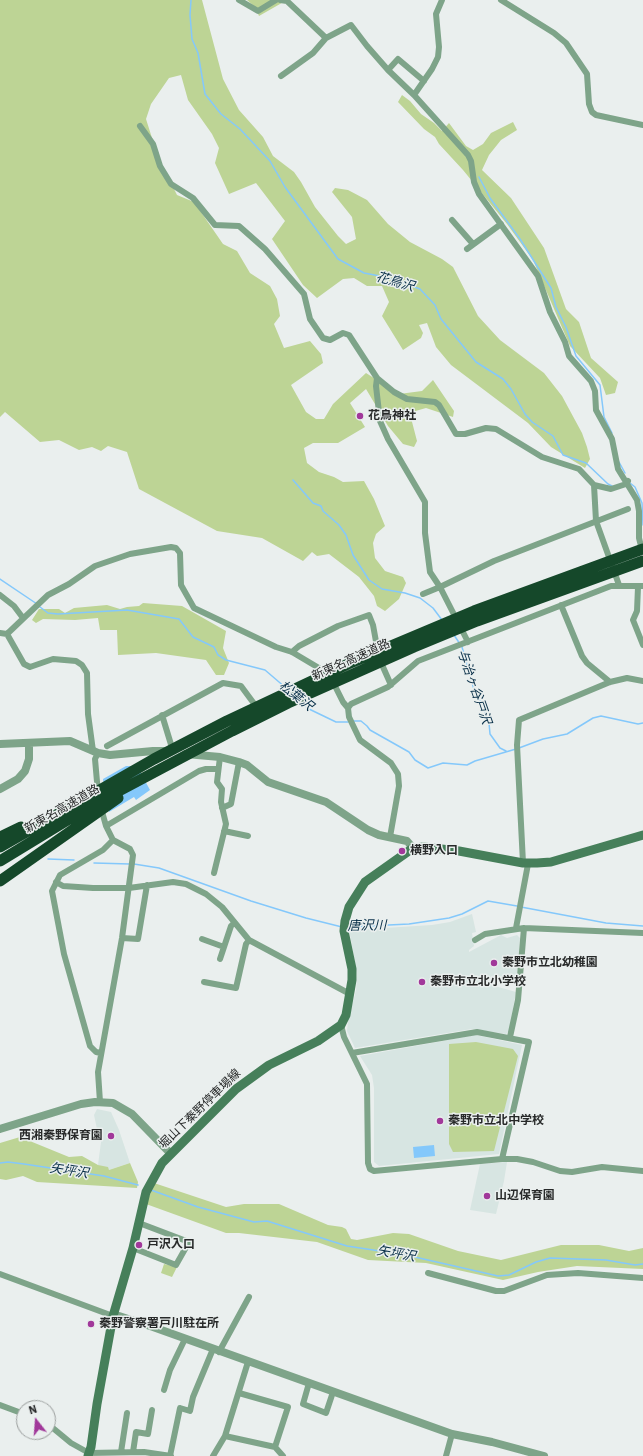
<!DOCTYPE html>
<meta charset="utf-8">
<style>
body{margin:0}
#map{position:relative;width:643px;height:1456px;overflow:hidden;background:#eaefee;font-family:"IBM Plex Sans",sans-serif}
canvas{display:block}
.north{position:absolute;left:16px;top:1400px;width:40px;height:40px;box-sizing:border-box;background:#eaefee;border:1px solid #9ca09f;border-radius:50%;rotate:343deg;font-size:11px;font-weight:700;line-height:16px;text-align:center;color:#272929}
.north::after{content:'';display:block;margin:auto;width:14px;height:18px;background:#a1389a;clip-path:polygon(50% 0,100% 100%,50% 72%,0 100%)}
</style>
<div id="map">
<canvas width="643" height="1456"></canvas>
<div class="north">N</div>
</div>
<script>
const c = document.querySelector('canvas').getContext('2d');
c.lineJoin = 'round';
function fill(path, color) {
  c.fillStyle = color;
  c.fill(path, 'evenodd');
}
function toPath(rows) {
  const path = new Path2D();
  for (const r of rows) {
    path.moveTo(r[0], r[1]);
    for (let i = 2; i < r.length; i += 2) path.lineTo(r[i], r[i + 1]);
  }
  return path;
}
function trace(path, color, width, dash) {
  c.strokeStyle = color;
  c.lineWidth = width;
  c.lineCap = dash ? 'butt' : 'round';
  c.setLineDash(dash || []);
  c.stroke(path);
}
function drawText(font, color, halo, rows, align = 'center') {
  c.font = font + ' "IBM Plex Sans","Noto Sans JP",sans-serif';
  c.lineWidth = 3;
  c.setLineDash([]);
  c.textBaseline = 'middle';
  c.strokeStyle = halo;
  c.fillStyle = color;
  for (const [text, x, y, turn = 0] of rows) {
    c.save();
    c.translate(x, y);
    c.rotate((+turn || 0) * Math.PI / 180);
    c.textAlign = isNaN(turn) ? turn : align;
    if (halo) c.strokeText(text, 0, 0);
    c.fillText(text, 0, 0);
    c.restore();
  }
}
const built = toPath([
 [472,914,476,932,472,933,474,946,469,950,469,952,501,935,507,938,517,935,520,938,517,979,485,979,491,985,516,992,509,1031,506,1034,472,1029,355,1048,347,1031,348,1021,356,990,357,975,349,929,353,930,432,925,450,922],
 [476,1035,522,1045,499,1154,379,1166,374,1162,374,1088,372,1075,360,1056],
 [97,1109,111,1112,119,1130,130,1163,109,1170,98,1165,101,1142,100,1129,97,1129,94,1115],
 [507,1162,504,1181,496,1214,470,1210,480,1164]
]);
const green = toPath([
 [0,0,202,0,223,79,239,110,263,137,273,156,294,172,301,182,315,207,338,236,346,244,356,239,352,217,332,192,335,188,348,190,367,200,388,224,410,242,442,259,453,267,478,316,500,340,544,373,562,396,582,433,587,447,590,459,585,468,551,447,528,423,451,365,436,347,427,323,419,325,423,333,421,338,403,350,382,316,389,302,382,286,367,286,354,278,343,279,317,298,303,285,272,239,285,221,256,183,229,194,215,163,219,148,212,134,188,100,181,75,169,78,151,104,146,119,158,157,177,195,194,202,223,244,237,251,250,273,270,286,277,299,280,316,274,324,284,348,310,341,321,354,323,363,291,385,306,412,316,419,324,419,333,404,366,373,399,394,422,391,433,380,454,411,453,417,426,408,412,412,411,418,417,441,414,447,403,444,388,426,366,389,350,403,365,427,338,443,313,443,304,448,307,463,319,472,334,477,343,482,364,481,374,499,385,526,376,534,373,543,375,558,385,571,403,577,406,583,399,599,385,611,377,606,374,596,359,577,329,554,317,556,312,552,303,561,262,538,217,531,139,489,127,452,108,446,101,451,92,447,79,450,59,440,40,442,5,412,0,417],
 [247,0,287,0,259,16,255,7],
 [402,95,410,101,421,114,434,123,442,131,449,123,466,146,473,150,483,144,491,133,513,122,517,130,501,140,489,155,482,170,511,198,544,248,566,309,579,322,591,358,618,382,615,393,606,395,600,378,570,346,533,260,507,224,463,170,439,144,435,137,424,129,398,102],
 [143,603,182,606,226,631,223,648,229,663,224,675,216,675,206,660,156,653,118,655,117,630,100,630,98,618,75,620,43,619,36,623,32,620,39,609,59,609,65,613,74,608,107,605,120,609,127,607,139,606],
 [476,1042,513,1049,518,1056,494,1151,453,1152,449,1144,449,1044],
 [20,1137,69,1157,82,1156,98,1165,108,1167,109,1170,130,1163,138,1182,137,1188,37,1182,23,1176,6,1180,0,1179,0,1143],
 [154,1183,226,1207,244,1204,279,1204,328,1225,342,1227,346,1229,351,1239,357,1240,393,1233,409,1234,458,1251,501,1260,561,1245,599,1245,629,1251,643,1248,643,1269,577,1266,538,1272,503,1280,426,1263,368,1260,317,1242,239,1233,226,1233,146,1204],
 [164,1264,177,1267,172,1277,161,1273]
]);
const water = toPath([
 [126,766,137,766,150,790,136,800,134,797,109,812,106,803,103,779],
 [434,1145,435,1156,414,1158,413,1147]
]);
const stream = toPath([
 [191,0,190,15,192,39,198,53,205,94,221,114,240,129,270,161,285,187,338,259,364,273,385,277,420,289,435,305,441,319,476,362,503,379,511,389,525,414,532,422,553,436,563,455,586,463,608,484,612,486],
 [479,177,490,198,520,239,551,288,556,307,566,327,576,356,600,385,604,417,612,433],
 [619,462,625,473],
 [293,480,313,503,321,506,323,511,339,525,346,535,353,555,369,580,382,589,405,593,420,598,433,608,442,620],
 [630,483,635,487,642,503,643,525],
 [0,579,37,604],
 [40,607,48,613,58,614,127,610,179,619,193,637,214,647,218,655,226,660,265,670,286,688],
 [454,635,460,644],
 [462,647,475,693,482,704,489,723,490,734,500,748,506,751],
 [301,703,309,709,336,722,348,722],
 [354,721,361,721,367,726,370,730,409,752,415,760,428,768,443,763,467,765,475,761,516,749],
 [519,748,543,739,567,734,593,718,601,716,638,724,643,723],
 [48,859,74,860],
 [94,863,130,864],
 [134,864,159,868,251,901,306,918,342,927],
 [521,907,606,923,643,926],
 [348,927,409,924,449,918,462,914,488,901,517,906],
 [0,1163,8,1162,24,1164,104,1176,138,1185],
 [151,1190,198,1207,254,1222,267,1221,347,1246,406,1255,498,1276,509,1275,536,1262,550,1258,606,1260,635,1265,643,1264]
]);
const minor = toPath([
 [239,0,258,11,276,0],
 [280,0,287,1,326,38,351,25,367,46,388,70,414,95,468,155,471,161,474,182,479,194,538,276,550,312,565,342,569,356,591,381,595,391,596,410,612,439,618,469,637,500,639,511,639,538,642,550],
 [501,0,554,33,566,43,587,74,589,104,592,112,596,115,643,125],
 [388,70,398,59,424,81],
 [281,76,313,53,326,38],
 [414,95,432,69,438,57,439,47,436,14,442,0],
 [140,126,153,144,160,166,171,184,193,198,215,225,239,226,265,249,304,294,310,319,323,338,330,340,343,333,349,335,377,378,394,392,407,399,435,402,439,405,456,434,465,434,486,428,496,429,542,457,579,469,594,485,611,489,626,484,628,481],
 [452,220,473,244],
 [467,249,501,224],
 [377,378,376,386,380,421,388,439,425,502,425,533,430,572,440,587,468,642],
 [594,485,596,521,619,585],
 [638,587,637,611,633,620,643,645],
 [423,594,440,587,494,561,628,509],
 [0,595,14,606,23,618],
 [561,605,582,656,587,663,610,682],
 [0,633,7,634,24,664,30,667,53,659,76,661,82,665,87,673,88,714,93,751],
 [7,634,48,595,69,584,95,566,130,554,171,547,176,548,180,553,181,585,194,608,276,647,292,652,329,674],
 [292,652,299,646,338,626,369,615,373,625,379,658,391,685],
 [333,682,343,702,348,708],
 [162,715,173,751],
 [107,746,223,683,241,686,258,709],
 [98,753,95,759,98,793],
 [222,808,231,804,239,762],
 [106,826,199,771,206,769,218,769],
 [224,831,248,836],
 [390,837,399,786,398,774,391,763,360,740,349,717,348,708,351,704,388,687,418,661,611,586,643,586],
 [523,863,517,745,519,720,610,682,627,678,643,681],
 [214,873,226,824,221,802,222,789,217,782,220,757],
 [56,882,63,886,93,888,129,888,173,882,186,884,206,894,222,907,249,940,350,994],
 [516,928,528,864],
 [122,938,138,939,147,885],
 [202,939,224,947],
 [475,940,485,934,524,928,643,933],
 [220,959,231,926,234,923],
 [204,982,236,988,246,944,249,940],
 [341,1025,344,1037,367,1084,368,1163,370,1169,374,1171,502,1159,517,1159,533,1162,560,1171,572,1172,602,1167,643,1171],
 [510,1037,518,1000,524,928],
 [101,1053,96,1052,90,1046,64,954,52,891,60,875,103,850,113,840],
 [352,1053,477,1032,529,1042,502,1159],
 [100,1102,98,1072,122,938,133,855,130,849,113,840,106,826,101,808],
 [133,1248,176,1265,189,1242,139,1223],
 [428,1273,496,1291,504,1291,547,1275,578,1273,643,1278],
 [0,1274,113,1316],
 [219,1352,249,1297],
 [309,1383,303,1404,326,1413,333,1392],
 [164,1390,170,1370,185,1339],
 [239,1393,288,1407,275,1447],
 [0,1405,24,1414],
 [48,1424,71,1443,89,1453,144,1452,171,1456],
 [225,1436,275,1447,283,1456],
 [121,1452,127,1413],
 [133,1452,136,1432,148,1434,152,1410],
 [170,1456,180,1408,190,1411,193,1397,213,1349],
 [213,1456,225,1436,248,1362],
 [446,1456,452,1434]
]);
const tertiary = toPath([
 [0,744,70,741,98,753,110,755,153,751,167,751],
 [186,754,220,757,239,762,247,765,268,782,326,802,368,830,379,835,407,841,413,848],
 [0,789,18,779,25,771,29,759,29,743],
 [0,1129,81,1104,95,1102,113,1103,132,1114,171,1154],
 [113,1316,119,1316,153,1327,452,1434,492,1442,544,1456]
]);
const secondary = toPath([
 [88,1456,91,1447,97,1404,113,1316,133,1248,146,1192,162,1163,236,1089,269,1065,318,1041,341,1025,346,1015,352,980,352,969,344,931,345,921,349,907,365,882,413,848,424,847,459,851,523,863,537,863,551,862,643,835]
]);
const motorway = toPath([
 [0,837,21,827],
 [0,847,154,759,227,721,348,664,474,611,643,549],
 [0,861,87,808,232,731,288,703,414,647,477,621,643,561],
 [0,881,118,798]
]);
const markers = [
 [360,416,4,"#a1389a"],
 [402,851,4,"#a1389a"],
 [494,963,4,"#a1389a"],
 [422,982,4,"#a1389a"],
 [440,1121,4,"#a1389a"],
 [111,1136,4,"#a1389a"],
 [487,1196,4,"#a1389a"],
 [139,1245,4,"#a1389a"],
 [91,1324,4,"#a1389a"]
];
const poiNames = [
 ["花鳥神社",368,416],
 ["横野入口",410,851],
 ["秦野市立北幼稚園",502,963],
 ["秦野市立北小学校",430,982],
 ["秦野市立北中学校",448,1121],
 ["西湘秦野保育園",103,1136,"right"],
 ["山辺保育園",495,1196],
 ["戸沢入口",147,1245],
 ["秦野警察署戸川駐在所",99,1324]
];
const streetNames = [
 ["新東名高速道路",351,660,-24],
 ["新東名高速道路",62,809,-30],
 ["堀山下秦野停車場線",200,1109,-44]
];
const waterNames = [
 ["花鳥沢",395,282,16],
 ["与治ヶ谷戸沢",474,687,71],
 ["松葉沢",296,696,39],
 ["唐沢川",367,926,-1],
 ["矢坪沢",69,1171,9],
 ["矢坪沢",396,1254,10]
];
fill(built, '#d7e5e2');
fill(green, '#bdd495');
fill(water, '#84c8fb');
trace(stream, '#84c8fb', 1.5);
trace(minor, '#7ea489', 6);
trace(tertiary, '#7ea489', 8);
trace(secondary, '#467f5a', 9);
trace(motorway, '#15482a', 11);
for (const [x, y, r, color] of markers) {
  const dot = new Path2D();
  dot.arc(x, y, r, 0, 2 * Math.PI);
  c.fillStyle = color;
  c.fill(dot);
  trace(dot, '#eaefee', 1.5);
}
drawText('bold 12px', '#272929', '#eaefee', poiNames, 'left');
drawText('12px', '#272929', '#eaefee', streetNames);
drawText('italic 13px', '#072e47', '#eaefee', waterNames);
</script>
